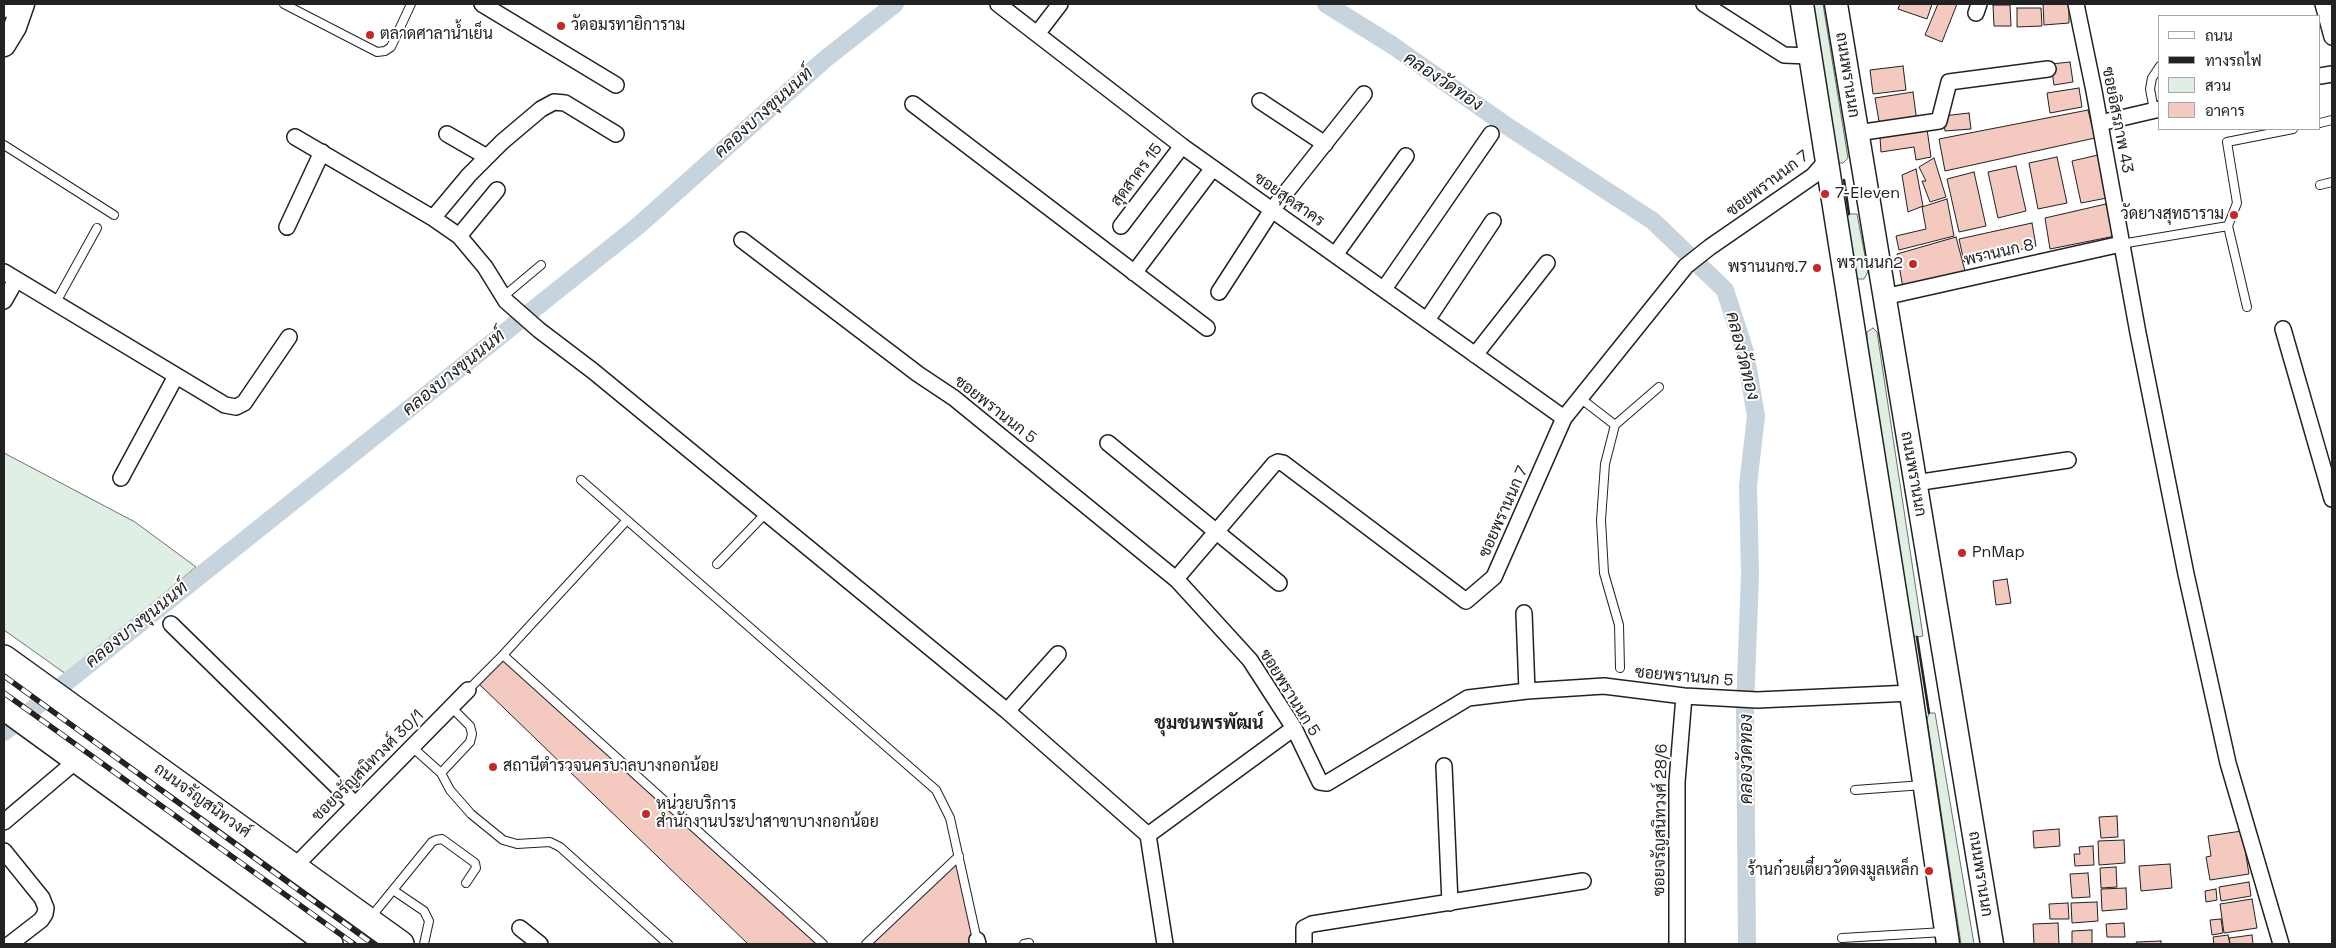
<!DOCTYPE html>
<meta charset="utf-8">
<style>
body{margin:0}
#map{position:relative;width:2336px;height:948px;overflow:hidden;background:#fff;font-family:"Space Grotesk",Sarabun,sans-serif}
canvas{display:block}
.frame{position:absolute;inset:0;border:5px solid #222;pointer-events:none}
.legend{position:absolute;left:2158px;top:15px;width:162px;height:115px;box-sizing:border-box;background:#fff;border:1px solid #a7a7a7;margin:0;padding:6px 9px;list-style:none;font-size:15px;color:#222}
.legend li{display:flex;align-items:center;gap:10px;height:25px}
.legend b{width:25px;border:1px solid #a7a7a7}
</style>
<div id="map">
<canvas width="2336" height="948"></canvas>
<div class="frame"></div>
<ul class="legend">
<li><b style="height:6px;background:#fff"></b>ถนน</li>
<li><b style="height:6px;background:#222"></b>ทางรถไฟ</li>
<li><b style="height:14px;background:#e0efe3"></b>สวน</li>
<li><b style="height:14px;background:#f3c9c0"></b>อาคาร</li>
</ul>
</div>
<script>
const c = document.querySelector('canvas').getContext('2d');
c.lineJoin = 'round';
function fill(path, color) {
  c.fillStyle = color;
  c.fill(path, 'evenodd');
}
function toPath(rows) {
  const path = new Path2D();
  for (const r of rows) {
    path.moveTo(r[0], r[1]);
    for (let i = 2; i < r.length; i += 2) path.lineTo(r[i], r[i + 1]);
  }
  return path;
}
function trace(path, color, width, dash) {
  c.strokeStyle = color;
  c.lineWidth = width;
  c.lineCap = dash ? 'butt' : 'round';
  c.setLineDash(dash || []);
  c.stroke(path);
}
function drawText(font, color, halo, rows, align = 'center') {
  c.font = font + ' "Space Grotesk",Sarabun,sans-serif';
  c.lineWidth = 4;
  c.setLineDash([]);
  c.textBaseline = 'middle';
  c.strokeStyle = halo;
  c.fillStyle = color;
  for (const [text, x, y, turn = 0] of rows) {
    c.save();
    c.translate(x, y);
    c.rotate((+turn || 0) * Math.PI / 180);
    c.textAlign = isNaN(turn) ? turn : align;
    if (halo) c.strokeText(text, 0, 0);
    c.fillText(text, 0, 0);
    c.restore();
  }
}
const green = toPath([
 [1810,4,1823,4,1848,158,1843,163,1838,163,1810,4],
 [1849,214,1857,214,1868,272,1864,279,1858,279,1853,271,1845,221,1849,214],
 [1873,328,1877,332,1923,636,1917,637,1912,634,1867,341,1867,332,1873,328],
 [4,453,135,522,196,567,66,674,4,630,4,453],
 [1929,713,1935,713,1974,944,1961,944,1927,719,1929,713]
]);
const canal = toPath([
 [1326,4,1392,45,1507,126,1653,221,1725,290,1745,352,1756,416,1748,485,1750,574,1745,708,1747,944],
 [4,732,638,226,824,60,895,4]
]);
const building = toPath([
 [1900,4,1932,4,1927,19,1898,9,1900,4],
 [1938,4,1957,4,1942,42,1925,35,1938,4],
 [2043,4,2069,4,2069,23,2044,25,2043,4],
 [1993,5,2010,5,2011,26,1994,26,1993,5],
 [2017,8,2041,8,2042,26,2017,27,2017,8],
 [2070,62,2073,82,2054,85,2051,64,2070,62],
 [1903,66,1906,90,1873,94,1870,70,1903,66],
 [2079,88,2082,107,2050,113,2047,93,2079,88],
 [1913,92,1917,122,1880,127,1875,98,1913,92],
 [2088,110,2095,138,1945,171,1939,139,2088,110],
 [1969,113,1971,129,1945,131,1943,116,1969,113],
 [1927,129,1931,157,1916,160,1914,147,1881,152,1880,137,1927,129],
 [2098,155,2107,198,2081,203,2072,161,2098,155],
 [2057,157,2067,203,2038,209,2029,163,2057,157],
 [1934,158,1946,197,1930,202,1922,181,1926,181,1919,167,1934,158],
 [2016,166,2026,211,1998,218,1988,172,2016,166],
 [1916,169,1923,206,1908,212,1902,175,1916,169],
 [1974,172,1986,226,1959,232,1947,179,1974,172],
 [1947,199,1954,236,1899,250,1896,236,1926,229,1922,207,1947,199],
 [2106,204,2115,236,2050,249,2045,218,2106,204],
 [2032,223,2036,246,1964,262,1959,239,2032,223],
 [1956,237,1965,271,1903,288,1897,254,1956,237],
 [2007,579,2011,603,1996,605,1993,581,2007,579],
 [503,655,823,944,748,944,477,682,503,655],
 [2117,816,2118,837,2101,838,2099,817,2117,816],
 [2059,829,2060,846,2034,848,2033,831,2059,829],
 [2242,831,2249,874,2210,880,2206,857,2211,856,2208,836,2242,831],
 [2124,840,2125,863,2099,865,2098,841,2124,840],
 [2093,846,2094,865,2075,866,2074,854,2080,854,2079,847,2093,846],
 [959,856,975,944,866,944,959,856],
 [2170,864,2172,888,2141,891,2139,866,2170,864],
 [2116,867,2117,887,2101,888,2100,868,2116,867],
 [2088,873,2090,897,2072,898,2070,874,2088,873],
 [2249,882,2251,896,2221,901,2219,887,2249,882],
 [2126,888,2127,909,2102,911,2101,889,2126,888],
 [2216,889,2217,900,2206,902,2205,891,2216,889],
 [2252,899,2257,928,2224,933,2220,904,2252,899],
 [2097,902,2098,921,2072,923,2071,903,2097,902],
 [2068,903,2069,919,2050,919,2049,904,2068,903],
 [2221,919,2223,933,2212,935,2210,920,2221,919],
 [2058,923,2059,944,2034,944,2033,924,2058,923],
 [2124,923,2125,937,2107,937,2106,924,2124,923],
 [2092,930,2092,944,2072,944,2072,931,2092,930],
 [2228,935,2230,944,2214,944,2213,937,2228,935],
 [2252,935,2253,944,2230,944,2229,938,2252,935],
 [2161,941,2161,944,2137,944,2136,942,2161,941]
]);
const service = toPath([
 [284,4,377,52,385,51,391,47,411,4],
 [2154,110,2150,89,2152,78,2160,66],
 [2320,123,2332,120],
 [4,145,114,215],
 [2320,185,2332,182],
 [2228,226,2247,307],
 [2121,244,2228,226,2237,203,2227,142,2293,129],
 [504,296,541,265],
 [55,304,97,228],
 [1580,398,1615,425],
 [581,480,936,790,950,818,977,940],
 [717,564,766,513],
 [503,655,627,520],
 [1620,668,1619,625,1604,573,1601,520,1605,464,1615,425,1659,387],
 [468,690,503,655,823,944],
 [412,747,441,773,470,742,472,734,470,726,451,707],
 [441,773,450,790,471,814,503,840,517,844,550,842,560,847,668,944],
 [1855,790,1923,785],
 [393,890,424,911,429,921,424,944],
 [371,917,432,842,436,840,442,839,475,863,476,868,466,883],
 [1842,938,1944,932],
 [866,944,959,856],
 [1024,944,1029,943]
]);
const minor = toPath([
 [482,4,616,85],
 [998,4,1182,146,1564,418],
 [1704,4,1784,55,1809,56],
 [2076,4,2094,91,2138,333,2186,574,2228,763,2281,944],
 [2323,4,2332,37],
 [1976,13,1979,4],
 [1037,34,1060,4],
 [2320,76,2332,74],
 [1260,101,1325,144],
 [913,104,1207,328],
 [2100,123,2160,109],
 [1857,133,1939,121,1949,82,2048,69],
 [447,134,487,157],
 [295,137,433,218,459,236,485,267,506,301,539,330,593,371,1007,711,1148,835,1165,944],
 [433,218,469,175,502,142,541,109,554,102,565,103,616,134],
 [1121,226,1182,146],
 [287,227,322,152],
 [459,236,497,190],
 [742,240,918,374,954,398,1177,580,1250,660,1294,728,1320,782,1327,783,1468,698,1527,691,1604,686,1684,696,1757,700,1911,693],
 [1335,255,1406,156],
 [4,272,225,405,236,407,244,403,289,337],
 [1134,273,1213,168],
 [1384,289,1491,134],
 [1219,292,1272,210,1364,94],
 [1884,297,2121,244],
 [4,301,16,280],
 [1427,320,1493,221],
 [2283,329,2332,499],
 [1475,355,1547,263],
 [1108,443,1279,583],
 [121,478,176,376],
 [1915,483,2068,460],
 [1181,573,1274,464,1278,462,1283,463,1466,601,1494,577,1564,418,1686,266,1710,247,1813,176,1827,160],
 [1524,613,1527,691],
 [171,624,355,804],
 [1007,711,1058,654],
 [1444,766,1450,903],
 [4,822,76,761],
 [1148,835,1294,728],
 [4,851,42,898,46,908,45,914,41,920,10,944],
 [294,867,468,690],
 [520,928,540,944],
 [977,940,978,944],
 [1304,944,1304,928,1312,924,1583,881],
 [1677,944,1677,782,1684,696]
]);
const secondary = toPath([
 [1802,4,1909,680,1948,944],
 [1836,4,1992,944],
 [4,6,6,4],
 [4,45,15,27,23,4]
]);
const primary = toPath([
 [4,658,401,944],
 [4,707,330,944]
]);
const rail = toPath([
 [4,676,373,944],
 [4,693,354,944]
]);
const wall = toPath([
 [1844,180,1849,214],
 [1917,637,1929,713]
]);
const markers = [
 [561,26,5,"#c62828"],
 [370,35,5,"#c62828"],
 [1825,194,5,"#c62828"],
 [2234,215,5,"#c62828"],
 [1913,264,5,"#c62828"],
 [1817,268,5,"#c62828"],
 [1962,553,5,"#c62828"],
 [493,767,5,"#c62828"],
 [646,814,5,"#c62828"],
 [1929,871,5,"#c62828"]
];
const poiNames = [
 ["วัดอมรทายิการาม",571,26],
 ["ตลาดศาลาน้ำเย็น",380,35],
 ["7-Eleven",1835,194],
 ["วัดยางสุทธาราม",2224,215,"right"],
 ["พรานนก2",1903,264,"right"],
 ["พรานนกซ.7",1807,268,"right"],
 ["PnMap",1972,553],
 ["สถานีตำรวจนครบาลบางกอกน้อย",503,767],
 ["หน่วยบริการ",656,805],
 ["สำนักงานประปาสาขาบางกอกน้อย",656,823],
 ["ร้านก๋วยเตี๋ยววัดดงมูลเหล็ก",1919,871,"right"]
];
const streetNames = [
 ["ถนนพรานนก",1847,75,81],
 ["ซอยอิสรภาพ 43",2117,120,79],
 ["สุดสาคร 15",1137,175,-53],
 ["ซอยพรานนก 7",1768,184,-37],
 ["ซอยสุดสาคร",1289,200,35],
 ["พรานนก 8",1999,253,-13],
 ["ซอยพรานนก 5",995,410,38],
 ["ถนนพรานนก",1913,474,80],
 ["ซอยพรานนก 7",1504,512,-66],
 ["ซอยพรานนก 5",1684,677,5],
 ["ซอยพรานนก 5",1289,693,58],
 ["ซอยจรัญสนิทวงศ์ 30/1",368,766,-45],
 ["ถนนจรัญสนิทวงศ์",202,801,36],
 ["ซอยจรัญสนิทวงศ์ 28/6",1661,820,-89],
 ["ถนนพรานนก",1980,874,81]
];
const waterNames = [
 ["คลองวัดทอง",1443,82,34],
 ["คลองบางขุนนนท์",764,113,-42],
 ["คลองวัดทอง",1742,356,76],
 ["คลองบางขุนนนท์",454,373,-39],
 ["คลองบางขุนนนท์",137,625,-39],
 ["คลองวัดทอง",1747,759,-90]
];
const neighbourhoodNames = [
 ["ชุมชนพรพัฒน์",1209,724]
];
fill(green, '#e0efe3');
trace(green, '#6f6f6f', 1);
trace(canal, '#c7d3dd', 18);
fill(building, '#f3c9c0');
trace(building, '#222', 1);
trace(service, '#222', 10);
trace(minor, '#222', 18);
trace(secondary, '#222', 25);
trace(primary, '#222', 28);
trace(service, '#fff', 8);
trace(minor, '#fff', 15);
trace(secondary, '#fff', 22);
trace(primary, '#fff', 25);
trace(rail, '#222', 5.5);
trace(rail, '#fff', 4, [11]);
trace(wall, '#222', 2.5);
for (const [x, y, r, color] of markers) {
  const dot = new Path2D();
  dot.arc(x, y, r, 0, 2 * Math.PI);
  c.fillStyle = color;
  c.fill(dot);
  trace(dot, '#fff', 2);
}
drawText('16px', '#222', '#fff', poiNames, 'left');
drawText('16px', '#222', '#fff', streetNames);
drawText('italic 18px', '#222', '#fff', waterNames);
drawText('bold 18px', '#222', '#fff', neighbourhoodNames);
</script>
